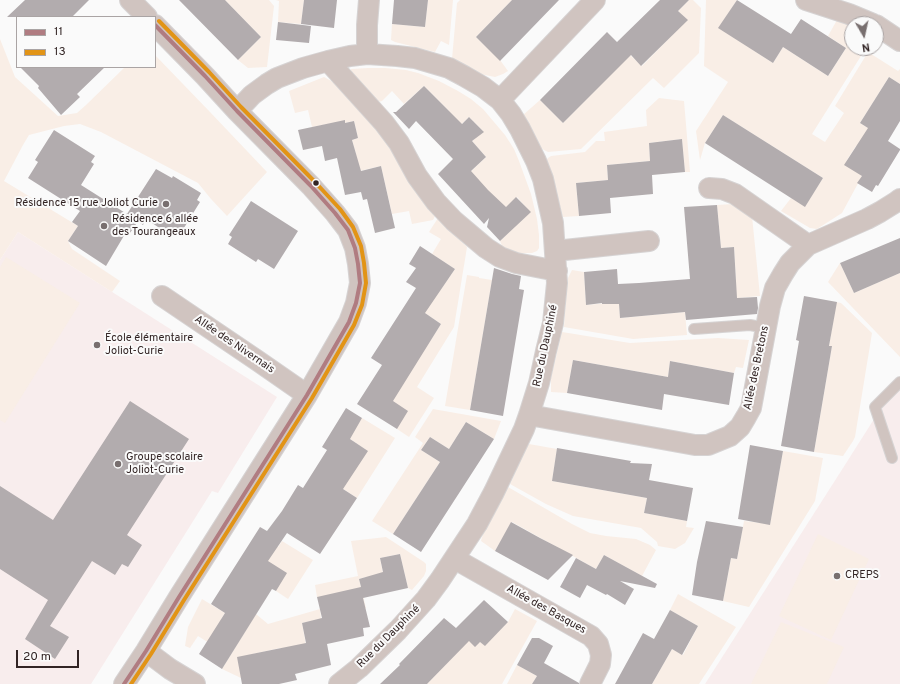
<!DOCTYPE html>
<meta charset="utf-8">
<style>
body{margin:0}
#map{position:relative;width:900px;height:684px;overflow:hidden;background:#fafafa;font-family:Overpass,sans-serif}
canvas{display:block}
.legend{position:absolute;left:16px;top:16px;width:140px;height:52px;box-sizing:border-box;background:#fafafa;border:1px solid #aaa4a4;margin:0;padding:5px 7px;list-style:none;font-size:12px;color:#322424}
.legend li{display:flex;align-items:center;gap:8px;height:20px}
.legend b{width:20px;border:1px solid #aaa4a4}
.north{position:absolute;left:844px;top:16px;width:40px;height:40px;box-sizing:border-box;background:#fafafa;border:1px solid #aaa4a4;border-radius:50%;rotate:171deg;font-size:11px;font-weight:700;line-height:16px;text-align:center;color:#322424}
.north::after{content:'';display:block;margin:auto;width:14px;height:18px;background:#786f6f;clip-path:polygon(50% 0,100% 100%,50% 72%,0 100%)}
.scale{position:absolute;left:16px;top:650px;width:63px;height:18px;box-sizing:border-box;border:2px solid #322424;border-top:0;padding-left:5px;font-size:12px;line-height:14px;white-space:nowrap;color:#322424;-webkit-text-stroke:3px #fafafa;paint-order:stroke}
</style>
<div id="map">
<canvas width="900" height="684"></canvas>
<ul class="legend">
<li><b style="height:5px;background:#b07c81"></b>11</li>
<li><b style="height:5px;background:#e29416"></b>13</li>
</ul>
<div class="north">N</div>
<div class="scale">20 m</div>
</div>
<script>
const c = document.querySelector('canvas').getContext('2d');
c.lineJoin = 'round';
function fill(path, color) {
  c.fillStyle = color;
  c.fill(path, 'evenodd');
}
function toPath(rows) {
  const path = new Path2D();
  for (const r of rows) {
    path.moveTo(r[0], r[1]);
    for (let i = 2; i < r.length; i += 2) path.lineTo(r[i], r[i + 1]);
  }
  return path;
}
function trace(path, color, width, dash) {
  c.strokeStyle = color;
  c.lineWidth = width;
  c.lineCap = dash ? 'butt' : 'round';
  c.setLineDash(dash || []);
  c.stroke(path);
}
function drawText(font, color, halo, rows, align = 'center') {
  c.font = font + ' Overpass,sans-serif';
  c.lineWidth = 4;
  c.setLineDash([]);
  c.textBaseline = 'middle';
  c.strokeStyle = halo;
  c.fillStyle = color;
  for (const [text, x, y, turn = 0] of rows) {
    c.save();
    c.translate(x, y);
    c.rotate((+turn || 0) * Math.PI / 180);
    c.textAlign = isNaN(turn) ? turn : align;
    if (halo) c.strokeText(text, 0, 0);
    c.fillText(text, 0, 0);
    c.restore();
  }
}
const built = toPath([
 [18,232,277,397,218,493,212,491,91,684,0,684,0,260],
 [900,378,900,684,705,684,843,468]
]);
const green = toPath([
 [225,0,269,0,274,6,267,67,248,68,238,60,261,37],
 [276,0,304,0,301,24,278,22,279,1],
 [428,0,453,0,449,45,441,41,435,52,395,42,391,40,392,24,425,27],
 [460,0,512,0,476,37,500,60,508,71,503,74,495,77,480,74,452,59,457,3],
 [689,0,693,0,701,8,699,53,664,88,653,78,581,149,548,152,544,150,540,147,525,120,523,115,540,100,563,123,630,55,642,66,687,20,678,11],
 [706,0,737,0,719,28,773,63,783,47,828,76,846,48,828,36,837,20,852,25,852,48,866,48,812,134,825,142,844,113,835,106,868,52,898,71,900,69,900,84,889,77,860,123,873,131,861,149,856,146,847,160,862,176,842,213,817,229,810,228,781,211,791,198,805,206,823,178,723,115,705,143,700,160,696,131,728,82,704,66],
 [0,39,15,77,58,116,77,113,86,105,125,67,155,67,155,55,210,112,267,172,227,216,211,199,198,183,101,132,80,124,64,126,29,135,23,145,4,181,78,226,68,241,72,249,120,281,112,292,18,232,0,260],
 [368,68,385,68,406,70,418,73,439,81,458,91,471,99,483,109,505,135,514,149,519,161,531,194,537,219,539,235,539,248,537,251,532,253,517,253,503,248,500,241,530,212,517,197,498,216,463,179,486,157,472,141,483,131,469,117,450,135,449,111,424,86,404,104,392,91,382,101,375,103,351,77,351,69],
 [324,77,333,82,371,120,436,214,433,220,412,224,409,211,392,214,381,166,355,172,356,154,352,140,358,138,354,121,345,123,345,121,312,127,308,110,295,113,289,91],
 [659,98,684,101,690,172,685,172,682,139,649,143,650,161,607,165,608,180,576,183,579,216,563,217,552,176,546,160,548,158,551,156,585,152,596,141,605,141,604,132,647,126,646,110],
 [733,204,752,216,760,296,705,301,703,283,736,280,734,247,721,248,717,205],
 [438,218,467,247,454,327,417,387,434,398,409,437,397,429,380,394,430,341,441,324,419,309,439,292,455,269,432,254,441,239,429,232],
 [6,257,80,303,5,423,0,420,0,267],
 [840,263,854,293,900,273,900,357,828,282],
 [572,270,584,272,586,305,619,302,620,318,685,312,687,335,633,339,564,327,567,285,568,278],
 [467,275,479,277,479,278,492,280,470,410,445,406],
 [836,302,841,303,872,333,855,437,853,441,843,456,814,452,832,346,829,346],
 [562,332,630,343,718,338,749,340,743,368,736,367,734,373,670,361,668,377,573,360,567,393,551,392,551,378],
 [433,409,501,421,494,439,466,422,449,449,430,437,421,450,440,462,393,534,372,521,423,443,415,437],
 [362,418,395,438,357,498,326,478,367,451,346,436,358,424],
 [529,444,557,449,552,481,647,498,644,513,687,521,686,527,694,528,685,543,675,549,658,546,657,542,641,528,573,516,546,504,510,484,525,450],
 [783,451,823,458,815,501,749,607,723,601,731,558,737,559,744,521,770,524],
 [508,487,572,524,590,533,606,536,636,539,650,545,656,550,642,576,604,555,596,569,512,522,495,551,481,541,483,533],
 [818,534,869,559,831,640,779,616],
 [386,537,424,562,426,564,426,571,424,576,412,590,408,588,400,554,380,558,384,578,366,577,359,579,366,608,358,610,317,597,315,585,358,576,351,541],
 [268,541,278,547,282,541,313,560,288,599,276,591,259,555],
 [678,594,736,627,699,684,652,684,672,649,683,655,698,626,670,610],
 [202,599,225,613,221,619,227,623,212,645,198,636,190,648,185,646,188,627],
 [320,609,321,619,302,623,308,656,280,648,253,654,241,678,222,669,256,614,268,624],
 [515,609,537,621,502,684,427,684,469,640,480,642,485,645,508,622],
 [781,622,844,647,827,684,751,684],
 [517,665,537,676,532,684,507,684]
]);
const building = toPath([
 [25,0,89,0,72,17,7,17],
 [179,0,225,0,261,37,238,60],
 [304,0,337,0,334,28,301,24],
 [394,0,428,0,425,27,392,24],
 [512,0,559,0,500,61,476,37],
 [660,0,689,0,678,11,688,20,641,66,631,55,563,123,540,100,607,32,617,42],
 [737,0,791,34,801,19,846,48,828,76,783,47,773,63,718,28],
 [278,22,311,26,309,43,276,40],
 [20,67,105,67,77,94,80,97,61,115,38,88,39,86],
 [889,77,900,84,900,121,888,141,900,149,900,150,878,186,876,185,872,192,857,183,862,176,844,165,868,128,860,123],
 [424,86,462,124,469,117,484,132,472,141,486,157,471,171,488,190,506,207,516,197,531,212,500,241,487,227,489,218,484,224,438,174,453,159,416,121,409,129,393,112,396,112],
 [723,115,823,178,805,207,705,143],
 [345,120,345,123,354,121,358,138,352,140,361,171,381,166,395,228,375,233,367,199,363,200,361,192,345,195,337,158,325,161,322,146,303,150,298,130],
 [54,130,95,156,91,162,94,164,81,185,138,221,128,236,125,234,106,266,68,241,78,226,72,222,80,211,28,178,38,162,35,160],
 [682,139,685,172,652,175,653,194,610,198,611,213,579,216,576,183,608,180,607,165,650,161,649,143],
 [156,169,172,178,173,176,201,193,197,200,200,202,179,236,173,232,170,235,146,219,143,225,127,214],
 [251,201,298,231,274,269,258,259,256,262,228,244,232,237,229,235],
 [717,205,721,248,734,247,737,298,757,297,758,308,757,314,686,320,685,312,620,318,619,304,602,304,602,303,586,305,584,272,617,269,618,284,639,283,690,279,684,207],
 [900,238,900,273,854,293,840,263],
 [420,246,455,269,425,313,441,324,393,401,408,411,397,429,357,404,382,365,371,358,416,288,406,282,416,268,409,264],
 [494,268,512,274,521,276,519,289,524,290,503,416,470,410],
 [804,296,837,302,829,346,832,346,814,452,781,446,799,341,796,340],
 [573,360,668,377,670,361,734,373,729,405,664,394,662,410,567,393],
 [130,401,189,439,127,535,142,545,128,567,122,564,115,575,92,561,50,626,69,637,55,659,25,639,48,600,0,569,0,486,53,520],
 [346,408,362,418,350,439,368,451,343,489,357,498,320,554,287,533,268,561,287,573,276,591,272,589,222,669,199,654,225,613,211,604,260,527,267,531,282,511,298,485,303,488,327,450,322,447],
 [466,422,494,439,421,552,393,534,440,462,421,450,430,437,449,449],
 [750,445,783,451,770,525,738,519],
 [557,448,631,461,630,463,652,464,649,480,693,488,687,521,644,513,647,498,552,481],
 [706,521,743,527,737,559,731,558,723,601,692,595,697,562],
 [511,522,540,538,573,555,548,580,495,551],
 [400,554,408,588,363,598,370,627,363,628,364,636,327,644,331,665,295,674,297,680,279,684,242,684,237,657,306,643,302,623,322,618,317,597,361,587,359,579,383,572,380,558],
 [604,555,657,584,655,588,620,581,634,589,625,605,607,594,606,595,587,585,580,598,560,587,576,558,596,569],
 [484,600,508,622,485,646,480,642,475,647,469,641,427,684,380,684,400,665,399,664,444,618,456,628],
 [670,610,698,626,682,655,672,649,652,684,615,684,643,633,654,639],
 [532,638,539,638,553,646,544,663,579,683,579,684,532,684,537,676,517,665]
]);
const service = toPath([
 [694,329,750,325,766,328],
 [892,458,875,407,900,382]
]);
const minor = toPath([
 [130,0,147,17],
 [806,0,849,14,873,24],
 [876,25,900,41],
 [367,54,367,25,369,0],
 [328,61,384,123,399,143,417,176,436,202,454,221,486,248,500,257,516,263,557,271],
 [500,100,595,0],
 [237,111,252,95,267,84,277,78,303,68,328,61,350,56,367,54,397,56,415,58,449,68,464,76,483,87,500,100,511,114,520,129,536,161,543,179,553,223,557,283,553,323,546,351,539,383,529,415,524,429,494,492,477,524,440,580,426,599,398,630,359,668,339,684],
 [709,188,722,189,735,194,808,245],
 [555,251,649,241],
 [162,296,258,361,307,395],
 [529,415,695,445,708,445,730,436,740,427,746,417,751,408,770,306,775,288,783,274,790,263,808,245,867,219,880,212,896,202,900,199],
 [455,559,591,636,598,644,601,655,600,664,590,684],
 [146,651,170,669,195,684],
 [124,684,146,651,179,597,307,395,349,322,356,303,360,283,358,264,355,248,348,230,335,213,311,186,237,111,205,76,155,25]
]);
const bus1 = toPath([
 [124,684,146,651,179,597,307,395,349,322,356,303,360,283,358,264,355,248,348,230,335,213,311,186,237,111,205,76,155,25]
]);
const bus2 = toPath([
 [131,684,151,654,184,600,312,398,354,325,362,305,366,283,364,263,361,246,353,227,340,209,315,182,241,107,209,72,159,21]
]);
const markers = [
 [316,183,3.5,"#322424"],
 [166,204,4,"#786f6f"],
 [104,226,4,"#786f6f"],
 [97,345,4,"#786f6f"],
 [118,464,4,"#786f6f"],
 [837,576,4,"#786f6f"]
];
const poiNames = [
 ["Résidence 15 rue Joliot Curie",158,204,"right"],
 ["Résidence 6 allée",112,220],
 ["des Tourangeaux",112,233],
 ["École élémentaire",105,339],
 ["Joliot-Curie",105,352],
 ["Groupe scolaire",126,458],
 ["Joliot-Curie",126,471],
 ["CREPS",845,576]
];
const streetNames = [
 ["Allée des Nivernais",234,345,34],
 ["Rue du Dauphiné",546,346,-78],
 ["Allée des Bretons",757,368,-78],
 ["Allée des Basques",546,610,29],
 ["Rue du Dauphiné",389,637,-45]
];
fill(built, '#f8eded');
fill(green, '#f9eee6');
fill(building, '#b2acae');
trace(service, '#d6d3d3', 12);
trace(minor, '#d6d3d3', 22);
trace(service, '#d0c4c0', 10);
trace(minor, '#d0c4c0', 20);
trace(bus1, '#b07c81', 4);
trace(bus2, '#e29416', 4);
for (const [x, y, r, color] of markers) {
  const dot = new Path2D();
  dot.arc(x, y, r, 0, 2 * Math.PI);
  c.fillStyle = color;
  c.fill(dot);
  trace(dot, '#fafafa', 1.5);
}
drawText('11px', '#322424', '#fafafa', poiNames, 'left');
drawText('11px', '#322424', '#fafafa', streetNames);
</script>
